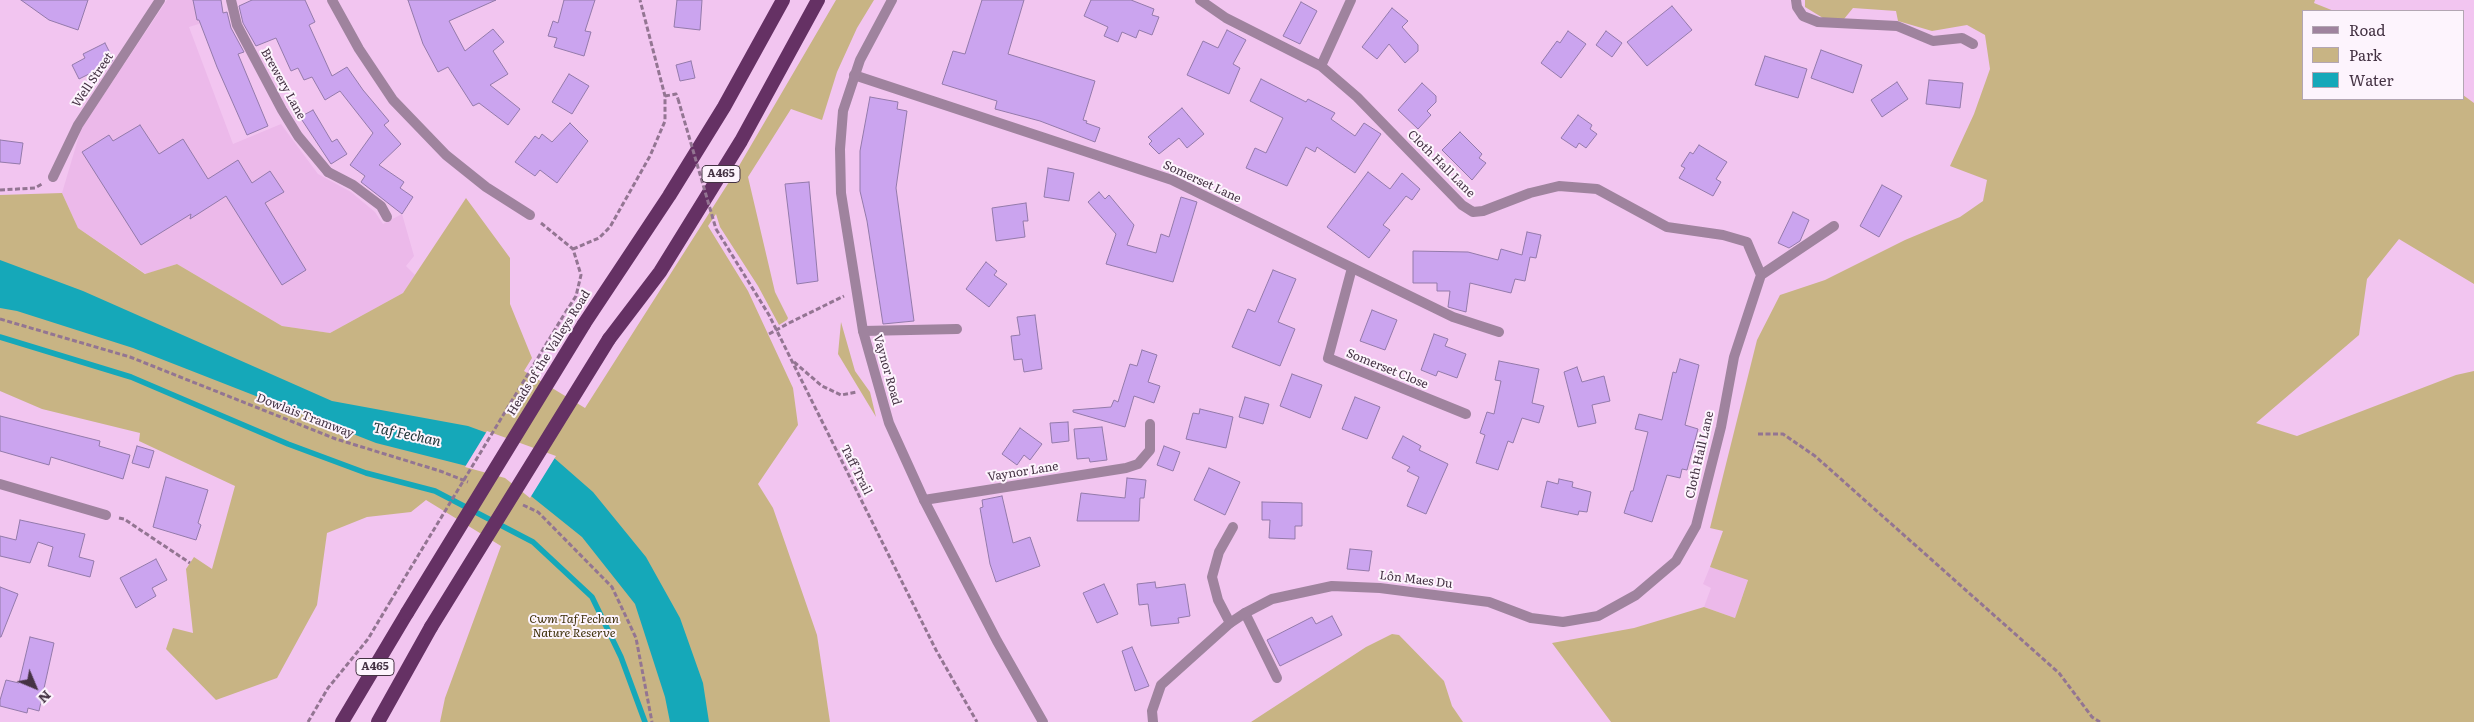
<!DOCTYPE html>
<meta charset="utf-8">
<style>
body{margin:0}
#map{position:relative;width:2474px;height:722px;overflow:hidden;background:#f2c5f0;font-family:Literata,serif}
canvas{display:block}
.legend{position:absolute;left:2302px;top:10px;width:162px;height:90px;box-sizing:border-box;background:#fdf4fd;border:1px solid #b3a6b3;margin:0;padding:6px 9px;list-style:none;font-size:15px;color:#443243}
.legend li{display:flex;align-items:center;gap:10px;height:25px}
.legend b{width:25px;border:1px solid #b3a6b3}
.north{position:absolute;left:10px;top:662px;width:50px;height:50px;-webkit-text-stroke:4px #fdf4fd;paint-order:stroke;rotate:135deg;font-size:14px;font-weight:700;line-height:20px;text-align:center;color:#443243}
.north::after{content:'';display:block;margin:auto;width:18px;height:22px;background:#443243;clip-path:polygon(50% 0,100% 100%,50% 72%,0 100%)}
</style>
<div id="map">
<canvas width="2474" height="722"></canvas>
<ul class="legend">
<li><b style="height:6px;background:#9f839e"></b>Road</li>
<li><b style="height:14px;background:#c8b484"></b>Park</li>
<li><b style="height:14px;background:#15a8b9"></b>Water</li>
</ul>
<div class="north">N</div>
</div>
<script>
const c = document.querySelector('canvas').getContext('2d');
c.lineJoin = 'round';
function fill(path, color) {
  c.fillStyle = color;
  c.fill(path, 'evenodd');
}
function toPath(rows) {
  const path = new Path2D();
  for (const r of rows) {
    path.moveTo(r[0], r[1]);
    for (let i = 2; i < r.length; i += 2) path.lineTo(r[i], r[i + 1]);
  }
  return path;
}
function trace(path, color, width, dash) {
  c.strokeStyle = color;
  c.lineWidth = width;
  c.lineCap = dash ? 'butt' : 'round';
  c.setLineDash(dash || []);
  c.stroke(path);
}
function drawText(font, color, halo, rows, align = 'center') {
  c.font = font + ' Literata,serif';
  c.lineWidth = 4;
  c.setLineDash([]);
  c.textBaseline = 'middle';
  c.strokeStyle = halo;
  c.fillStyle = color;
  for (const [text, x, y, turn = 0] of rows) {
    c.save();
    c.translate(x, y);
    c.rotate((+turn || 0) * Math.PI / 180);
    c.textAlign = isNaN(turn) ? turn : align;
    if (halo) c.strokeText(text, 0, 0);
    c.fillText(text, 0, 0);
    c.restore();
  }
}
const built = toPath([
 [167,0,221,0,224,16,189,27,233,144,281,124,318,174,351,192,375,212,383,224,402,214,414,256,406,266,415,275,403,293,330,333,282,326,177,264,146,274,78,228,62,193,81,129],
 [1710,567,1748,579,1735,618,1704,607,1711,588,1703,584]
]);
const green = toPath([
 [836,0,874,0,857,28,837,72,822,120,791,109,748,177,775,292,788,318,787,320,779,325,758,286,720,227,716,214,708,226,748,291,793,388,798,425,758,484,773,508,817,635,830,722,440,722,445,698,501,546,426,500,411,512,367,517,327,533,317,605,277,678,216,700,166,649,173,628,193,633,186,569,194,557,212,569,235,486,139,441,140,433,42,409,0,391,0,195,62,193,78,228,145,274,177,264,282,326,330,333,403,293,466,198,510,258,510,304,532,358,524,371,585,408,736,171],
 [1805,0,2315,0,2314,3,2334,11,2303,11,2303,99,2463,99,2463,95,2474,103,2474,284,2399,239,2367,279,2359,335,2256,423,2297,436,2456,375,2474,371,2474,722,1611,722,1552,643,1634,628,1704,607,1735,618,1748,580,1710,567,1723,531,1710,528,1757,340,1780,295,1825,280,1905,240,1960,217,1983,201,1987,180,1950,166,1974,114,1990,69,1985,35,1967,25,1932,31,1898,21,1896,11,1853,8,1844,19,1823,18,1805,7],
 [841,322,855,371,870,392,876,417,838,354],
 [1392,634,1399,635,1444,681,1452,706,1463,722,1251,722,1366,647]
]);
const water = toPath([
 [0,260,83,291,332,401,468,426,553,457,593,492,646,557,680,618,703,683,709,722,670,722,665,697,635,604,582,537,506,476,376,443,133,348,17,311,0,308]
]);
const pier = toPath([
 [487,431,556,456,530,498,505,478,465,467]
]);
const stream = toPath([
 [0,337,131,377,288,444,366,473,435,491,533,542,592,597,621,657,645,722]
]);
const building = toPath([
 [21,0,88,0,78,30,49,20,21,0],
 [193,0,221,0,223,13,227,12,231,28,244,52,238,54,268,126,247,135,217,67,199,20,197,20,193,0],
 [252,0,305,0,315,22,309,25,332,76,347,67,363,90,389,121,384,125,401,144,379,165,404,182,400,188,413,197,402,214,361,182,365,176,350,165,373,133,340,91,325,100,312,77,304,80,298,68,291,71,276,38,256,46,243,23,239,6,252,0],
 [408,0,496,0,449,21,465,51,493,29,504,42,493,51,508,74,490,85,520,109,508,125,479,103,473,106,448,67,438,72,423,44,408,0],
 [564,0,595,0,585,31,591,32,584,56,554,47,557,38,548,36,553,21,558,23,564,0],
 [677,0,702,0,700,30,674,27,677,0],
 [982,0,1024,0,1008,54,1095,81,1083,120,1087,121,1086,123,1100,128,1095,142,1040,121,995,109,997,101,942,84,953,51,965,54,982,0],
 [1091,0,1131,0,1154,9,1152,15,1159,17,1152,35,1139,30,1136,38,1122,32,1118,42,1104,36,1108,27,1084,16,1091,0],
 [1301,2,1317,11,1300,44,1283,36,1301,2],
 [1672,6,1692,30,1647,66,1627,42,1672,6],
 [1392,8,1408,21,1402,27,1418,45,1418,51,1405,63,1389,44,1377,59,1362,47,1392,8],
 [1227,30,1246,40,1233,64,1240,68,1229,94,1187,75,1203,41,1218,48,1227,30],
 [1568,31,1586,44,1561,78,1541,63,1557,41,1560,43,1568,31],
 [1606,31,1622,43,1612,57,1596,45,1606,31],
 [105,43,113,59,111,63,79,79,72,65,85,58,83,54,105,43],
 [1821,50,1862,65,1853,93,1811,78,1821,50],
 [1765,56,1807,69,1798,98,1755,85,1765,56],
 [691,61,695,78,680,81,676,65,691,61],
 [569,74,589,86,572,114,552,102,569,74],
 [1261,79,1306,102,1308,99,1335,113,1331,119,1355,136,1364,123,1381,134,1355,173,1317,147,1315,152,1306,147,1287,186,1246,168,1255,148,1266,153,1283,118,1250,101,1261,79],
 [1929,80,1963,83,1960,108,1926,104,1929,80],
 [1897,82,1908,99,1882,117,1871,100,1897,82],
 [1422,83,1436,96,1436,102,1427,111,1431,115,1418,129,1398,110,1422,83],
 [870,97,898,102,897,109,907,111,896,188,914,321,883,324,867,221,860,191,860,151,870,97],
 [1182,108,1204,134,1187,148,1179,138,1159,154,1149,144,1152,141,1148,137,1182,108],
 [313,110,332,142,337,139,347,154,331,164,300,117,313,110],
 [1578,115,1592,125,1590,129,1597,134,1586,148,1579,143,1576,148,1561,138,1578,115],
 [570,123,588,141,557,183,540,170,535,176,515,162,535,136,539,139,542,134,552,142,570,123],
 [140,125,159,154,183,139,208,179,238,160,252,183,270,171,284,192,265,203,306,270,282,285,226,196,190,219,191,214,141,245,82,152,109,135,113,141,140,125],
 [1460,132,1482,154,1479,158,1486,163,1472,180,1442,150,1460,132],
 [0,140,23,143,20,164,0,162,0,140],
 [1699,145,1727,162,1716,179,1721,182,1713,196,1679,178,1685,168,1681,166,1690,152,1693,154,1699,145],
 [1048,168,1074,173,1069,201,1044,197,1048,168],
 [1368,172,1390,189,1402,173,1420,189,1412,200,1406,196,1383,225,1390,230,1369,258,1327,227,1368,172],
 [809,182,818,281,797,284,785,184,809,182],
 [1882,185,1902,196,1879,237,1860,226,1882,185],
 [1099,192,1105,199,1109,195,1134,225,1127,245,1156,253,1161,234,1169,237,1181,197,1197,202,1173,282,1106,264,1116,234,1088,202,1099,192],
 [1026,203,1028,221,1023,221,1025,237,996,241,992,208,1026,203],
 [1793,212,1809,220,1800,241,1789,248,1778,243,1793,212],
 [1527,232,1541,235,1536,258,1530,257,1525,281,1515,279,1511,293,1470,283,1466,312,1448,307,1450,291,1437,291,1437,283,1413,283,1413,251,1468,252,1498,260,1501,249,1522,255,1527,232],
 [986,262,997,271,994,275,1007,284,989,307,966,289,986,262],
 [1273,270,1296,279,1278,322,1295,329,1280,366,1232,347,1248,309,1255,312,1273,270],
 [1372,310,1397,320,1385,350,1360,341,1372,310],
 [1035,315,1042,369,1024,372,1022,359,1014,360,1011,336,1020,335,1017,317,1035,315],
 [1434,334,1448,339,1445,346,1466,354,1457,378,1438,371,1436,376,1421,370,1434,334],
 [1142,350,1157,355,1148,382,1160,386,1154,403,1134,396,1125,427,1073,412,1073,410,1111,407,1114,400,1118,402,1130,364,1137,366,1142,350],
 [1680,359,1699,365,1685,425,1698,429,1687,470,1682,469,1680,478,1667,475,1652,522,1624,513,1631,491,1633,491,1648,432,1635,429,1639,414,1662,420,1673,372,1676,373,1680,359],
 [1499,361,1539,369,1532,403,1544,406,1539,423,1522,418,1513,443,1508,441,1498,470,1476,463,1485,435,1480,433,1487,412,1494,414,1501,381,1495,380,1499,361],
 [1577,367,1582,382,1604,376,1610,401,1592,405,1596,423,1578,427,1564,372,1577,367],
 [1292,374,1322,385,1310,418,1280,406,1292,374],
 [1245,397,1269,404,1263,424,1239,417,1245,397],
 [1355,397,1380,407,1367,439,1342,429,1355,397],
 [1200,409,1233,417,1226,448,1186,439,1193,413,1199,414,1200,409],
 [0,416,100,441,99,446,130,455,123,479,51,457,49,465,0,451,0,416],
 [1068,422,1069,441,1052,443,1050,423,1068,422],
 [1102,427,1107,460,1090,462,1089,458,1077,459,1074,429,1102,427],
 [1020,428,1042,444,1030,460,1024,455,1017,465,1002,454,1020,428],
 [1403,436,1421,446,1419,450,1448,464,1426,514,1407,506,1419,477,1407,471,1410,467,1392,458,1403,436],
 [137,446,154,451,149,468,132,463,137,446],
 [1164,446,1180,452,1173,471,1157,465,1164,446],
 [1209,468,1240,482,1225,515,1194,500,1209,468],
 [166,477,208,490,198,523,201,525,196,540,153,527,166,477],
 [1127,478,1146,480,1144,498,1140,498,1139,521,1077,521,1081,493,1125,498,1127,478],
 [1559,479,1573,482,1572,487,1591,492,1587,512,1579,511,1578,515,1541,507,1547,481,1558,484,1559,479],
 [1002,496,1013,543,1030,537,1040,566,996,582,990,564,980,508,983,507,982,500,1002,496],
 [1262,502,1302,503,1302,526,1295,526,1295,539,1269,538,1270,520,1262,520,1262,502],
 [20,520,85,534,79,557,94,561,90,577,48,566,53,547,38,542,30,563,0,556,0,536,16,540,20,520],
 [1350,549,1372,551,1369,571,1347,569,1350,549],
 [156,559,167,580,152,588,156,596,136,608,120,578,156,559],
 [1155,582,1156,588,1185,584,1190,616,1178,618,1179,623,1151,626,1148,604,1139,605,1137,584,1155,582],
 [1104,584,1118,614,1097,623,1083,593,1104,584],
 [0,587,18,594,1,637,0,637,0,587],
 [1332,616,1342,635,1280,666,1267,640,1312,617,1316,624,1332,616],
 [30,637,54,643,39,711,28,708,27,713,0,706,0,700,6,680,19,683,30,637],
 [1132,647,1149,686,1135,691,1122,651,1132,647]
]);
const path = toPath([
 [665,96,676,94,678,99],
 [0,190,35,188,42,184],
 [541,223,573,249,581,275,576,296,565,313],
 [716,229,769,315,936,650,977,722],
 [573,249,599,238,610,227,650,156,665,121,665,96,640,0],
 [0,319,130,357,336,439,440,471,468,482],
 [789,323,844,296],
 [794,362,822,386,841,395,857,392],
 [1758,434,1783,434,1815,456,2059,673,2092,717,2100,722],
 [523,505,538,512,612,587,636,638,652,722],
 [119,518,124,519,190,563],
 [308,722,328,688,368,639,390,602]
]);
const service = toPath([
 [328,172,353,185,381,206,387,217],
 [863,331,957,329],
 [1245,613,1277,678],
 [1230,623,1218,600,1212,577,1219,552,1233,527]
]);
const minor = toPath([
 [231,0,237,25,282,110,298,136,328,172],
 [332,0,359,49,393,100,446,155,486,187,530,215],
 [1796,0,1797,7,1803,16,1818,22,1897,26,1933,41,1962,38,1973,44],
 [1321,66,1351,0],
 [854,75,1172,180,1453,317,1499,332],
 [53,177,78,125,160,0],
 [1352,268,1328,358,1466,414],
 [1761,275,1834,226],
 [0,484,106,515],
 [924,500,1126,468,1138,464,1150,450,1150,424],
 [1153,722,1152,711,1161,685,1230,623,1245,613,1272,599,1332,586,1380,588,1489,602,1531,618,1563,622,1598,616,1636,595,1676,561,1696,526,1721,427,1734,357,1761,275,1747,242,1723,235,1667,227,1597,189,1559,186,1530,193,1483,211,1473,212,1462,205,1357,97,1321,66,1226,18,1200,0]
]);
const tertiary = toPath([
 [892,0,860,60,843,111,840,149,841,193,863,331,889,423,924,500,997,641,1043,722]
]);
const trunk = toPath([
 [584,324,669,196,724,107,783,0],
 [609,339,660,272,741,141,818,0],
 [342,722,407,613],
 [378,722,431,627]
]);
const pathBridge = toPath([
 [678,99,716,229],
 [769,334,789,323],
 [390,602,565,313]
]);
const trunkBridge = toPath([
 [407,613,584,324],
 [431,627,609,339]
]);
const shields = [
 [721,174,38],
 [375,667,38]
];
const shieldNames = [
 ["A465",721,174],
 ["A465",375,667]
];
const streetNames = [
 ["Well Street",93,80,-56],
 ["Brewery Lane",283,84,61],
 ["Cloth Hall Lane",1441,164,45],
 ["Somerset Lane",1202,182,25],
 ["Heads of the Valleys Road",549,353,-58],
 ["Somerset Close",1387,369,22],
 ["Vaynor Road",887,370,74],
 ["Dowlais Tramway",305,416,21],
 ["Cloth Hall Lane",1700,455,-77],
 ["Taff Trail",856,470,63],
 ["Vaynor Lane",1023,472,-9],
 ["Lôn Maes Du",1416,580,7]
];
const parkNames = [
 ["Cwm Taf Fechan",574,619],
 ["Nature Reserve",574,633]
];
const waterNames = [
 ["Taf Fechan",407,435,12]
];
fill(built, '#ecb9ea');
fill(green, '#c8b484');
fill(water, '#15a8b9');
fill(pier, '#f2c5f0');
trace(stream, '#15a8b9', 5.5);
fill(building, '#cba4ef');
trace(building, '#937aaa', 1);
trace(path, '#937592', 3, [5, 2.5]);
trace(service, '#9f839e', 10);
trace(minor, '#9f839e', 10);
trace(tertiary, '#9f839e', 10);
trace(trunk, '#653164', 14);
trace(pathBridge, '#937592', 3, [5, 2.5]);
trace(trunkBridge, '#653164', 14);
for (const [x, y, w] of shields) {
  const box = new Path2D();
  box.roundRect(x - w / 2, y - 8.5, w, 17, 4);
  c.fillStyle = '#fdf4fd';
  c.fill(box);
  trace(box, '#443243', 1);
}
drawText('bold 11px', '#443243', null, shieldNames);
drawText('12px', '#443243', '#fdf4fd', streetNames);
drawText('italic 12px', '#3e3009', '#fdf4fd', parkNames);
drawText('italic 14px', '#203639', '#fdf4fd', waterNames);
</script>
